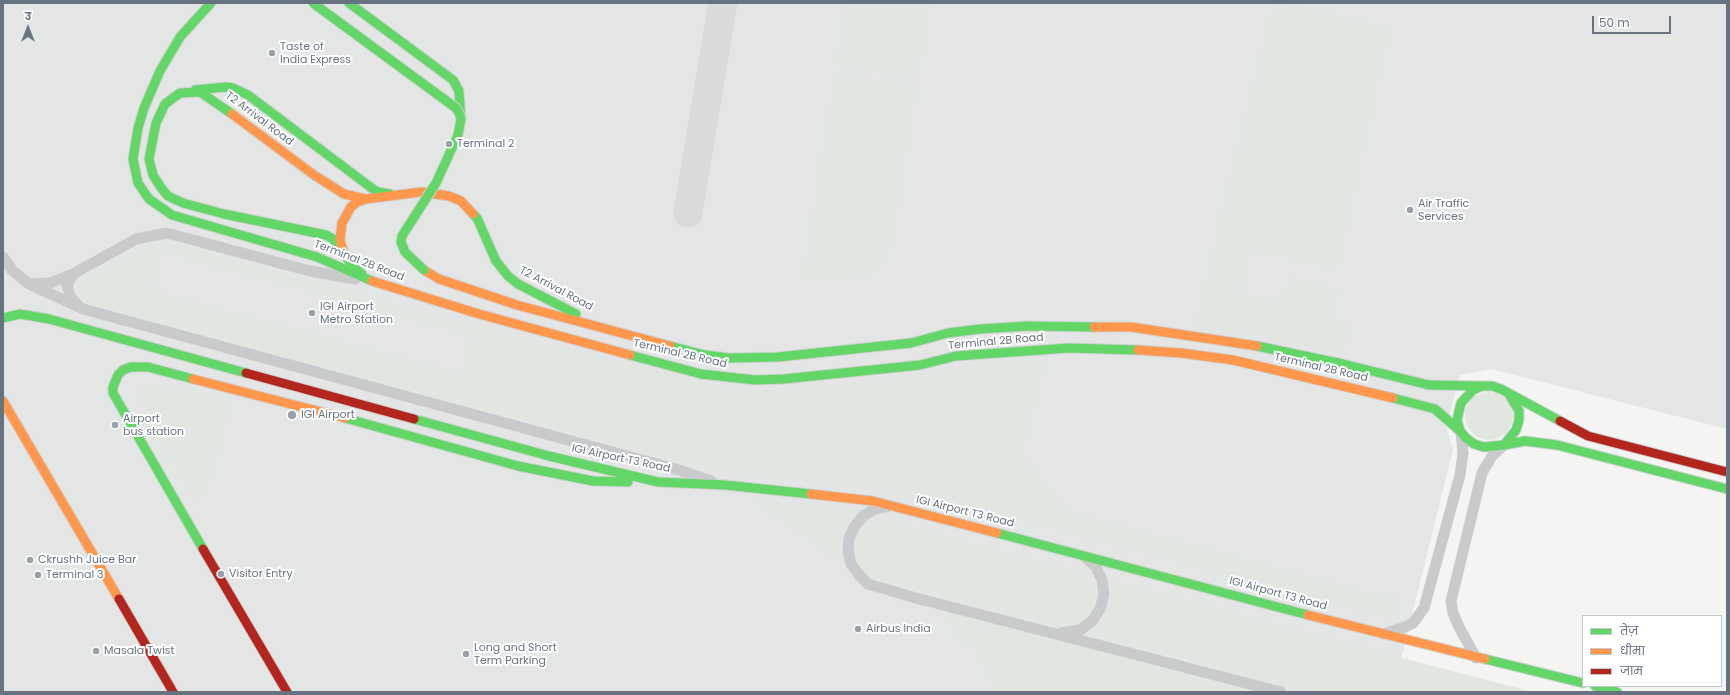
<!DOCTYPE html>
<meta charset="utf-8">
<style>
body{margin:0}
#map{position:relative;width:1730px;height:695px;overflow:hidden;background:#f4f4f3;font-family:Poppins,"Noto Sans Devanagari",sans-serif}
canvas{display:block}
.frame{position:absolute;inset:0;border:4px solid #677381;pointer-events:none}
.legend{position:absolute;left:1582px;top:615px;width:140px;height:72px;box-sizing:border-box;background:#fff;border:1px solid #c2c7cd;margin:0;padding:5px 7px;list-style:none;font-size:12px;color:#677381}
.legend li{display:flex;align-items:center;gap:8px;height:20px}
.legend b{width:20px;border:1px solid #c2c7cd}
.north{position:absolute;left:8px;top:8px;width:40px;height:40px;-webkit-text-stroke:3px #fff;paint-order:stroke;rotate:0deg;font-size:11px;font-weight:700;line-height:16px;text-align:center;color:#677381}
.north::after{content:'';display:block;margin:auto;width:14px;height:18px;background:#677381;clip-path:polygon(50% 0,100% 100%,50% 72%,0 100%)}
.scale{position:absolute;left:1592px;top:16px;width:79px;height:18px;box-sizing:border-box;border:2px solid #677381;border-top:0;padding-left:5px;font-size:12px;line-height:14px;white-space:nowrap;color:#677381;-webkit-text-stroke:3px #fff;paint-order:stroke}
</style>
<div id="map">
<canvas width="1730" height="695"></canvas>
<div class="frame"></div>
<ul class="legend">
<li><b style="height:5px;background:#63d668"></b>तेज़</li>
<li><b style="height:5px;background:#ff974d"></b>धीमा</li>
<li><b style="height:5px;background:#b3261e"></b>जाम</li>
</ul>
<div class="north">उ</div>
<div class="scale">50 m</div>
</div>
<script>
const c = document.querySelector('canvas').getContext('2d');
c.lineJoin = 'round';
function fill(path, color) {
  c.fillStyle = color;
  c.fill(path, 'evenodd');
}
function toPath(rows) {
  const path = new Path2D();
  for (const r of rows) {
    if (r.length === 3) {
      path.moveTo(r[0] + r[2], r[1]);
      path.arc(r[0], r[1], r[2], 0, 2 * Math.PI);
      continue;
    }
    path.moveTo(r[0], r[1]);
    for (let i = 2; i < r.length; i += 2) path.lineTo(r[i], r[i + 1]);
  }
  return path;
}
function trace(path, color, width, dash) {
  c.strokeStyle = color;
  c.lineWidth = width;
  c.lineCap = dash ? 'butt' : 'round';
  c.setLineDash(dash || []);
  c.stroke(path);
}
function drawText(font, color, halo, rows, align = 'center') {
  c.font = font + ' Poppins,sans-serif';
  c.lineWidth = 4;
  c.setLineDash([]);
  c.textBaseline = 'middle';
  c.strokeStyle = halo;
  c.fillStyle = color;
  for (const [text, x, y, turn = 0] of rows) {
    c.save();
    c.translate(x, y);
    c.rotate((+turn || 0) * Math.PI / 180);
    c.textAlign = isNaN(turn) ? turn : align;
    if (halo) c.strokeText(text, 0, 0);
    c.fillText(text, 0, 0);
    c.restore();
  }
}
const built = toPath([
 [3,3,1727,3,1727,429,1491,369,1460,375,1446,426,1453,450,1393,692,3,692]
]);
const green = toPath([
 [848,3,929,3,917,72,907,76,838,64],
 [1275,3,1286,3,1388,29,1335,268,1250,247,1238,293,1283,304,1290,279,1338,291,1330,322,1347,327,1340,354,1197,323],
 [837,75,915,86,892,232,883,261,863,276,804,280],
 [170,243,477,327,609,358,734,390,761,391,921,377,973,363,1045,359,1021,449,1025,462,1058,503,1072,514,1400,602,1396,619,935,496,704,469,90,305,81,298,79,287,82,281,154,245],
 [161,250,473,334,462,375,150,292],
 [150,384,229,402,205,493,195,498,143,406,141,391],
 [1489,416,24],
 [757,500,862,510,846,522,841,530,838,541,838,552,834,555],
 [877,522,891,523,1077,572,1088,580,1092,588,1094,597,1094,606,1088,617,1079,624,1067,628,1054,627,868,576,859,569,853,556,853,545,855,537,861,530],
 [1110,582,1533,692,1317,692,1090,635,1099,628,1107,617,1111,607],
 [948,611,983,621,972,633,968,642,965,643,962,642,947,616],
 [1001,625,1263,692,998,692,978,654,977,646,983,634,988,629]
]);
const taxiway = toPath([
 [688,213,723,3]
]);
const street = toPath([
 [3,257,12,270,29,284,83,309,679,470,711,481],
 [73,274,67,285,70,296,77,304],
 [31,284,50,283,73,274,136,239,167,233,310,271,355,279],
 [889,506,875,509,863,516,855,526,849,538,848,551,851,564,860,576,868,584,916,598,1281,692],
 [1061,633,1080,630,1092,621,1100,609,1104,595,1102,580,1096,567,1085,557],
 [1383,634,1405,627,1413,623,1424,608,1460,475,1463,453,1461,432],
 [1476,658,1459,627,1453,613,1451,601,1482,473,1492,456,1504,445]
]);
const fast = toPath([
 [211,3,180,37,160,71,144,108,138,128,133,159,138,183,149,199,172,215,317,257,372,281],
 [349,3,453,80,459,91,461,119],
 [195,90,225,87,233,88,248,95,373,189,378,192,390,194],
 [232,114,200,92,180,93,165,104,156,123,149,159,153,175,162,189,168,196,183,203,224,214,326,235,333,239,352,265,362,274],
 [473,214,477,218,496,261,508,276,518,284,576,314],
 [3,318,20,314,49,319,246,373],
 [670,346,705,355,729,358,778,357,911,343,948,333,980,329,1027,326,1094,327],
 [1257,346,1343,364,1429,385,1482,386],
 [630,355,701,374,755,380,784,379,920,365,956,356,1069,348,1138,350],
 [193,379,148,367,131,367,123,370,118,375,113,387,113,393,203,549],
 [1509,394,1519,411,1519,420,1516,430,1504,445,1484,447,1474,444,1466,438,1460,431,1457,420,1461,403,1473,390,1482,386,1492,386,1501,389,1560,421],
 [1393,398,1435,409,1460,431],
 [345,418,518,466,593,481,628,482],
 [414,419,549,456,658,482,725,485,811,494],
 [1504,445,1525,441,1557,445,1727,489],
 [997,533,1308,615],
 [1485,659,1583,683],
 [1595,686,1617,692]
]);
const slow = toPath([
 [232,114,314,175,344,194,366,199,421,192,449,196,461,201,473,214],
 [343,250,340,240,342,223,351,207,357,202,366,199],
 [424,270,439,279,517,305,670,346],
 [372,281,479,314,630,355],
 [1094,327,1131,327,1257,346],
 [1138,350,1181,353,1233,360,1393,398],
 [193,379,345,418],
 [3,401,119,599],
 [811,494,873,501,997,533],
 [1308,615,1485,659]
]);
const jam = toPath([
 [246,373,414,419],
 [1560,421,1588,436,1727,472],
 [203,549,287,692],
 [119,599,173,692]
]);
const fastBridge = toPath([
 [313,3,456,108,459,113,461,119,458,135,436,183,402,236,401,242,405,252,424,270]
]);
const markers = [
 [272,53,4,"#98a0a9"],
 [449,144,4,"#98a0a9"],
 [1410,210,4,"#98a0a9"],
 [312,313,4,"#98a0a9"],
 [292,415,5,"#98a0a9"],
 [115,425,4,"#98a0a9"],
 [30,560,4,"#98a0a9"],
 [221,574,4,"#98a0a9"],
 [38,575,4,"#98a0a9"],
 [858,629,4,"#98a0a9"],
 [96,651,4,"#98a0a9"],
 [466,654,4,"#98a0a9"]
];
const poiNames = [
 ["Taste of",280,47],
 ["India Express",280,60],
 ["Terminal 2",457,144],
 ["Air Traffic",1418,204],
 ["Services",1418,217],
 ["IGI Airport",320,307],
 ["Metro Station",320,320],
 ["IGI Airport",301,415],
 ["Airport",123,419],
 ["bus station",123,432],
 ["Ckrushh Juice Bar",38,560],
 ["Visitor Entry",229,574],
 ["Terminal 3",46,575],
 ["Airbus India",866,629],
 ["Long and Short",474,648],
 ["Term Parking",474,661],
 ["Masala Twist",104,651]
];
const streetNames = [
 ["T2 Arrival Road",259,119,37],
 ["Terminal 2B Road",359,261,21],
 ["T2 Arrival Road",556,289,28],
 ["Terminal 2B Road",996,342,-5],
 ["Terminal 2B Road",680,354,13],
 ["Terminal 2B Road",1321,368,13],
 ["IGI Airport T3 Road",621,459,12],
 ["IGI Airport T3 Road",965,512,14],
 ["IGI Airport T3 Road",1278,594,15]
];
fill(built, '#e4e6e6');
fill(green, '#e2e6e1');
trace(taxiway, '#dadada', 29);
trace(fast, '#d1d2d2', 11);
trace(slow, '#d1d2d2', 11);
trace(jam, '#d1d2d2', 11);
trace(street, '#c9cacb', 11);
trace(fast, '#63d668', 9);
trace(slow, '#ff974d', 9);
trace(jam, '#b3261e', 9);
trace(fastBridge, '#d1d2d2', 11, []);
trace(fastBridge, '#63d668', 9);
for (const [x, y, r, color] of markers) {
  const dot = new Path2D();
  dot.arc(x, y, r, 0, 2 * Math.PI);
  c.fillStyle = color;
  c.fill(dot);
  trace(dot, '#fff', 1.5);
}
drawText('11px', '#677381', '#fff', poiNames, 'left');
drawText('11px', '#677381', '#fff', streetNames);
</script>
